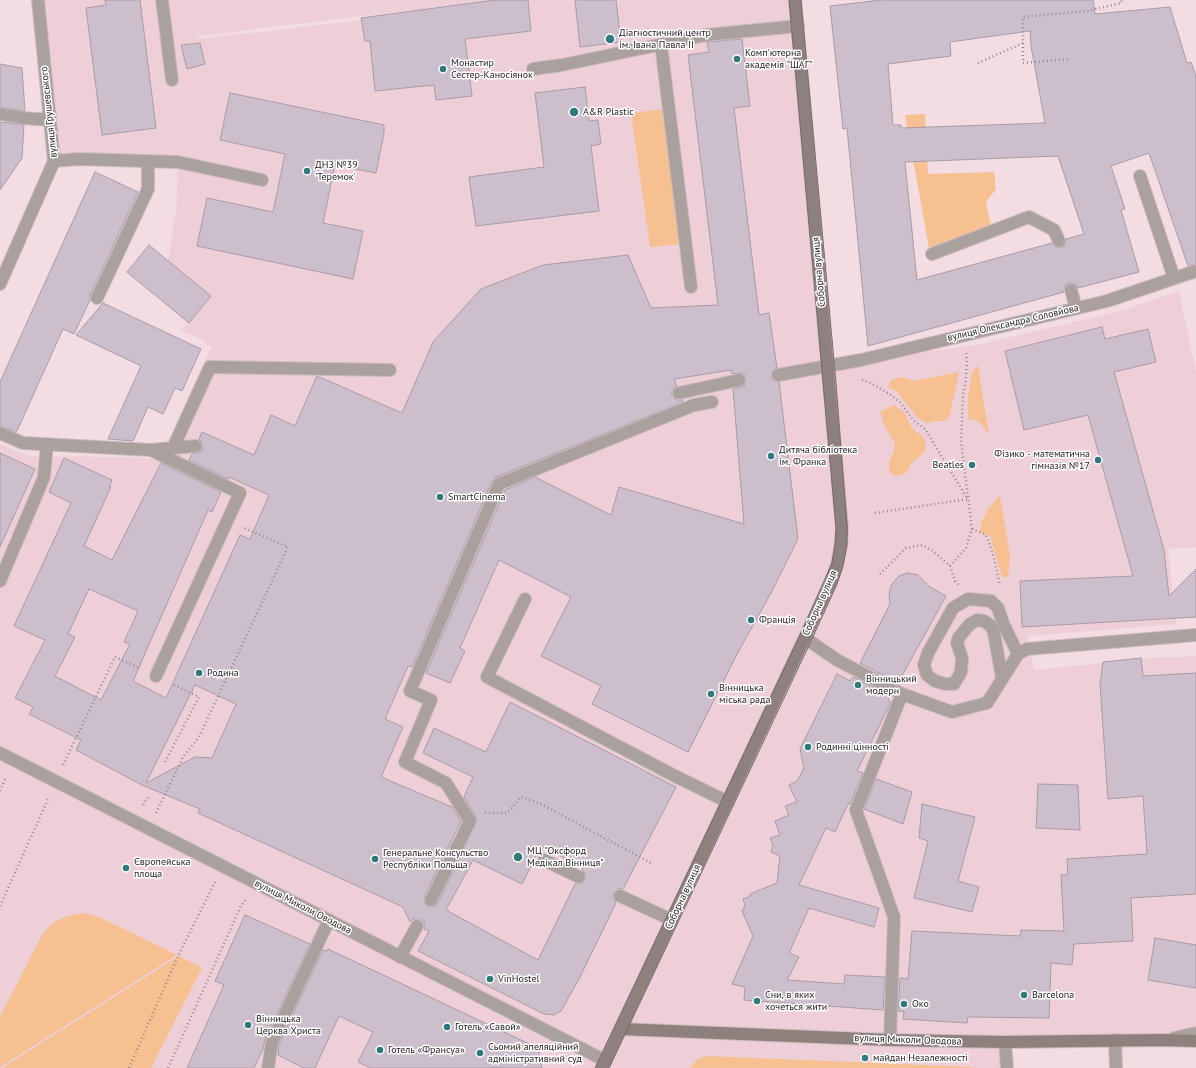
<!DOCTYPE html>
<meta charset="utf-8">
<style>
body{margin:0}
canvas{display:block;background:#f3dce2}
</style>
<canvas width="1196" height="1068"></canvas>
<script>
const c = document.querySelector('canvas').getContext('2d');
c.lineJoin = 'round';
function fill(path, color) {
  c.fillStyle = color;
  c.fill(path, 'evenodd');
}
function toPath(rows) {
  const path = new Path2D();
  for (const r of rows) {
    path.moveTo(r[0], r[1]);
    for (let i = 2; i < r.length; i += 2) path.lineTo(r[i], r[i + 1]);
  }
  return path;
}
function trace(path, color, width, dash) {
  c.strokeStyle = color;
  c.lineWidth = width;
  c.lineCap = dash ? 'butt' : 'round';
  c.setLineDash(dash || []);
  c.stroke(path);
}
function drawText(font, color, halo, rows, align = 'center') {
  c.font = font + ' "PT Sans",sans-serif';
  c.lineWidth = 3;
  c.setLineDash([]);
  c.textBaseline = 'middle';
  c.strokeStyle = halo;
  c.fillStyle = color;
  for (const [text, x, y, turn = 0] of rows) {
    c.save();
    c.translate(x, y);
    c.rotate((+turn || 0) * Math.PI / 180);
    c.textAlign = isNaN(turn) ? turn : align;
    if (halo) c.strokeText(text, 0, 0);
    c.fillText(text, 0, 0);
    c.restore();
  }
}
const built = toPath([
 [38,0,795,0,828,366,861,360,977,345,1124,310,1179,291,1196,373,1196,547,1168,549,1176,624,1028,636,1034,670,1152,658,1196,656,1196,1033,1005,1042,1007,1068,0,1068,0,444,30,456,122,457,160,459,203,364,212,347,204,343,205,341,180,330,186,326,211,296,168,261,176,212,178,162,54,161],
 [413,10,361,18,361,20,199,39,198,36]
]);
const green = toPath([
 [664,109,682,244,650,247,631,113],
 [925,114,928,174,994,172,996,189,986,202,991,226,929,248,905,115],
 [978,365,984,405,989,434,980,423,974,419,969,420,968,414,968,395,972,373],
 [959,372,950,414,946,421,935,421,927,423,923,421,917,417,902,398,896,391,890,389,888,386,891,380,902,377,909,379,913,381],
 [894,405,904,412,912,428,922,436,926,443,925,451,911,464,907,472,902,475,897,476,892,474,889,470,889,462,894,451,895,443,885,427,880,412],
 [1000,495,1010,556,1008,577,1002,577,990,536,979,532,982,521,989,508],
 [83,913,99,917,177,955,0,1067,0,1017,42,935,53,923,65,917],
 [179,956,202,968,151,1068,2,1068],
 [706,1056,972,1067,974,1068,690,1068,698,1059]
]);
const building = toPath([
 [105,0,140,0,156,128,102,135,86,8,106,5,105,0],
 [495,0,528,0,531,31,465,39,472,96,436,100,434,85,375,91,370,41,365,41,361,18,495,0],
 [575,0,616,0,621,42,580,47,575,0],
 [881,0,1093,0,1095,14,1170,7,1187,63,1191,62,1196,76,1196,264,1188,266,1149,153,1111,166,1125,209,1121,210,1139,272,1078,288,1076,284,1069,283,1065,285,1064,292,868,346,847,128,843,129,830,6,881,0],
 [1030,31,1031,46,1045,123,901,128,901,125,893,125,888,64,951,56,950,42,1030,31],
 [1058,156,1084,234,1066,239,1065,245,1062,248,1055,247,1052,243,917,280,905,162,1058,156],
 [742,39,750,106,734,108,759,315,769,313,777,368,773,370,771,376,773,380,779,382,798,539,771,593,737,654,688,752,592,704,601,686,541,656,571,597,499,560,460,648,465,651,450,683,426,673,505,490,535,477,611,515,619,487,744,524,733,389,744,386,746,379,745,375,742,373,732,374,731,370,674,379,677,386,672,390,672,395,676,400,682,400,683,402,496,477,492,481,412,667,408,666,385,719,403,727,381,777,452,807,461,821,424,897,425,904,428,907,435,906,438,903,477,821,476,817,464,797,473,777,423,753,434,728,486,752,510,702,676,787,623,889,619,889,613,893,613,897,616,903,579,979,561,1011,554,1015,544,1014,418,951,429,931,424,929,424,922,420,919,413,919,410,922,403,907,198,813,200,809,142,785,76,750,81,740,29,714,33,707,15,698,45,640,14,626,71,503,49,492,64,458,112,480,109,487,111,487,84,546,112,560,161,463,221,492,212,512,208,510,133,681,166,698,240,535,250,539,269,495,229,477,228,479,189,460,192,454,200,452,203,449,202,442,199,439,202,432,254,455,271,415,295,426,317,376,402,413,433,342,481,289,543,265,628,255,651,308,718,305,688,55,709,52,707,42,742,39],
 [89,589,138,611,124,642,130,644,101,700,55,676,75,637,68,634,89,589],
 [195,685,236,704,212,758,195,757,146,783,195,685],
 [541,846,583,867,582,870,585,873,586,877,583,883,575,884,538,960,446,910,473,860,522,884,541,846],
 [200,43,205,64,187,69,181,45,200,43],
 [0,64,22,68,25,111,0,107,0,64],
 [585,87,589,121,598,120,601,144,591,146,599,211,476,226,469,177,544,167,535,93,585,87],
 [230,93,384,125,384,133,376,173,335,165,323,223,363,231,353,279,197,246,207,198,273,212,285,154,220,140,230,93],
 [0,122,24,125,22,158,0,190,0,122],
 [95,172,138,192,90,295,90,300,74,334,63,329,17,431,14,431,0,426,0,382,95,172],
 [149,245,211,296,189,323,127,272,149,245],
 [103,303,201,349,182,391,175,388,163,414,148,407,133,441,108,439,141,366,76,335,103,303],
 [1102,327,1105,339,1148,329,1156,362,1114,372,1164,550,1169,596,1196,569,1196,617,1022,627,1020,581,1133,576,1088,415,1024,430,1005,351,1102,327],
 [0,453,35,469,0,547,0,453],
 [908,573,918,575,930,587,946,596,898,683,860,663,890,604,889,593,892,584,899,576,908,573],
 [1141,658,1143,676,1196,673,1196,894,1131,898,1133,941,1074,944,1072,965,1051,963,1049,1018,968,1017,967,1023,903,1019,904,1012,898,1011,900,978,908,979,912,931,1020,936,1021,930,1064,931,1061,875,1068,875,1067,859,1147,854,1143,796,1108,799,1100,684,1103,662,1141,658],
 [837,674,850,681,853,677,890,696,888,700,891,702,857,771,863,773,850,804,848,804,835,832,826,828,799,885,879,908,874,927,809,908,789,953,799,957,787,980,844,984,845,975,885,977,883,1010,744,1000,745,987,732,984,753,936,742,911,745,906,743,899,749,897,750,894,777,883,780,856,771,852,773,845,770,838,780,835,775,821,789,815,785,806,797,802,789,785,797,781,804,768,800,749,837,674],
 [876,779,912,792,903,824,864,809,876,779],
 [1038,784,1078,785,1080,830,1036,828,1038,784],
 [922,804,975,817,958,881,979,887,972,912,914,898,928,841,919,838,922,804],
 [245,915,310,944,265,1039,263,1049,254,1068,187,1068,224,985,215,981,245,915],
 [1155,938,1196,945,1196,988,1148,980,1155,938],
 [328,949,538,1048,542,1068,371,1068,358,1062,373,1032,339,1016,315,1068,304,1068,278,1055,279,1044,323,950,327,951,328,949]
]);
const path = toPath([
 [1023,43,1023,63,1069,59],
 [978,63,1023,43,1023,17,1087,11,1121,3,1122,0],
 [862,380,869,382,891,395,901,403,913,420,925,429,967,498],
 [875,513,968,499],
 [972,529,986,535,993,554,1000,585],
 [950,566,966,548,972,529,961,441,963,397,966,379,967,359,966,353],
 [880,574,906,548,922,545,933,551,950,566,955,581,959,585],
 [165,762,199,697,172,684],
 [63,765,115,657,139,668],
 [0,791,6,777],
 [143,805,148,797],
 [156,813,183,757,199,737,288,547,244,528],
 [485,813,507,813,521,797,539,803,653,864],
 [0,906,49,797],
 [129,1068,179,954,215,882],
 [168,1068,241,906,246,899]
]);
const lane = toPath([
 [162,0,172,80],
 [661,45,691,287],
 [533,69,562,65,706,35,798,26],
 [0,114,24,118,50,120],
 [54,161,78,159,178,162,262,180],
 [1140,176,1174,278],
 [932,254,1029,217,1054,230,1059,241],
 [1071,290,1076,308],
 [97,298,148,189,148,161],
 [778,375,828,366],
 [679,393,739,380],
 [0,433,23,443,151,450,196,446],
 [173,448,210,367,390,370],
 [151,450,240,493,156,676],
 [0,581,44,477,47,444],
 [525,599,487,677,673,775,728,802],
 [805,638,837,660,902,694,952,712,987,703,1018,654,1027,649,1196,635],
 [1002,678,994,633,991,626,984,621,977,620,970,624,959,637,957,643,962,658,961,672,954,684,945,684,935,681,927,675,924,665,928,653,953,608,968,599,991,601,998,608,1003,623,1018,654],
 [544,860,579,877],
 [620,896,672,920],
 [431,900,470,821,446,783,405,762,431,700,410,691,499,484,694,405,712,402],
 [400,957,417,926],
 [890,1040,894,917,856,810,902,694],
 [1115,1040,1116,1068],
 [268,1068,272,1042,329,920]
]);
const street = toPath([
 [0,284,54,161,38,0],
 [828,366,861,360,1107,301,1196,271],
 [0,753,606,1061],
 [1174,1038,1196,1033],
 [1005,1042,1007,1068]
]);
const secondary = toPath([
 [621,1029,890,1040,1005,1042,1163,1040,1196,1041],
 [602,1068,831,582,837,565,841,544,842,528,795,0]
]);
const tram = toPath([
 [595,1068,800,635,832,563,835,544,836,528,789,0],
 [609,1068,811,641,837,584,843,566,847,545,847,527,836,383,801,0]
]);
const markers = [
 [610,39,5,"#2f797c"],
 [737,59,4,"#2f797c"],
 [443,69,4,"#2f797c"],
 [574,112,5,"#2f797c"],
 [307,171,4,"#2f797c"],
 [771,456,4,"#2f797c"],
 [1098,460,4,"#2f797c"],
 [972,465,4,"#2f797c"],
 [440,497,4,"#2f797c"],
 [751,620,4,"#2f797c"],
 [199,673,4,"#2f797c"],
 [858,685,4,"#2f797c"],
 [711,694,4,"#2f797c"],
 [808,747,4,"#2f797c"],
 [518,857,5,"#2f797c"],
 [375,859,4,"#2f797c"],
 [126,868,4,"#2f797c"],
 [490,979,4,"#2f797c"],
 [1024,995,4,"#2f797c"],
 [757,1001,4,"#2f797c"],
 [904,1004,4,"#2f797c"],
 [248,1025,4,"#2f797c"],
 [447,1027,4,"#2f797c"],
 [380,1050,4,"#2f797c"],
 [480,1053,4,"#2f797c"],
 [865,1058,4,"#2f797c"]
];
const poiNames = [
 ["Діагностичний центр",619,33],
 ["ім. Івана Павла II",619,45],
 ["Комп'ютерна",745,53],
 ["академія \"ШАГ\"",745,65],
 ["Монастир",451,63],
 ["Сестер-Каносіянок",451,75],
 ["A&R Plastic",583,112],
 ["ДНЗ №39",315,165],
 ["'Теремок'",315,177],
 ["Дитяча бібліотека",779,450],
 ["ім. Франка",779,462],
 ["Фізико - математична",1090,454,"right"],
 ["гімназія №17",1090,466,"right"],
 ["Beatles",964,465,"right"],
 ["SmartCinema",448,497],
 ["Франція",759,620],
 ["Родина",207,673],
 ["Вінницький",866,679],
 ["модерн",866,691],
 ["Вінницька",719,688],
 ["міська рада",719,700],
 ["Родинні цінності",816,747],
 ["МЦ \"Оксфорд",527,851],
 ["Медікал Вінниця\"",527,863],
 ["Генеральне Консульство",383,853],
 ["Республіки Польща",383,865],
 ["Європейська",134,862],
 ["площа",134,874],
 ["VinHostel",498,979],
 ["Сни, в яких",765,995],
 ["хочеться жити",765,1007],
 ["Barcelona",1032,995],
 ["Око",912,1004],
 ["Вінницька",256,1019],
 ["Церква Христа",256,1031],
 ["Готель «Савой»",455,1027],
 ["Сьомий апеляційний",488,1047],
 ["адміністративний суд",488,1059],
 ["Готель «Франсуа»",388,1050],
 ["майдан Незалежності",873,1058]
];
const streetNames = [
 ["вулиця Грушевського",49,112,-96],
 ["Соборна вулиця",819,272,-95],
 ["вулиця Олександра Соловйова",1013,323,-13],
 ["Соборна вулиця",820,603,-66],
 ["Соборна вулиця",683,897,-65],
 ["вулиця Миколи Оводова",303,907,27],
 ["вулиця Миколи Оводова",908,1040,2]
];
fill(built, '#eecfd7');
fill(green, '#f6c091');
fill(building, '#cdbecc');
trace(building, '#a99ba9', 1);
trace(lane, '#cebabf', 14);
trace(street, '#cebabf', 14);
trace(secondary, '#cebabf', 14);
trace(path, '#99898d', 2.5, [1, 3]);
trace(lane, '#aaa09e', 12);
trace(street, '#aaa09e', 12);
trace(secondary, '#8e807d', 12);
trace(tram, '#77696d', 1);
for (const [x, y, r, color] of markers) {
  const dot = new Path2D();
  dot.arc(x, y, r, 0, 2 * Math.PI);
  c.fillStyle = color;
  c.fill(dot);
  trace(dot, '#fff', 1.5);
}
drawText('10px', '#251d20', '#fff', poiNames, 'left');
drawText('10px', '#251d20', '#fff', streetNames);
</script>
